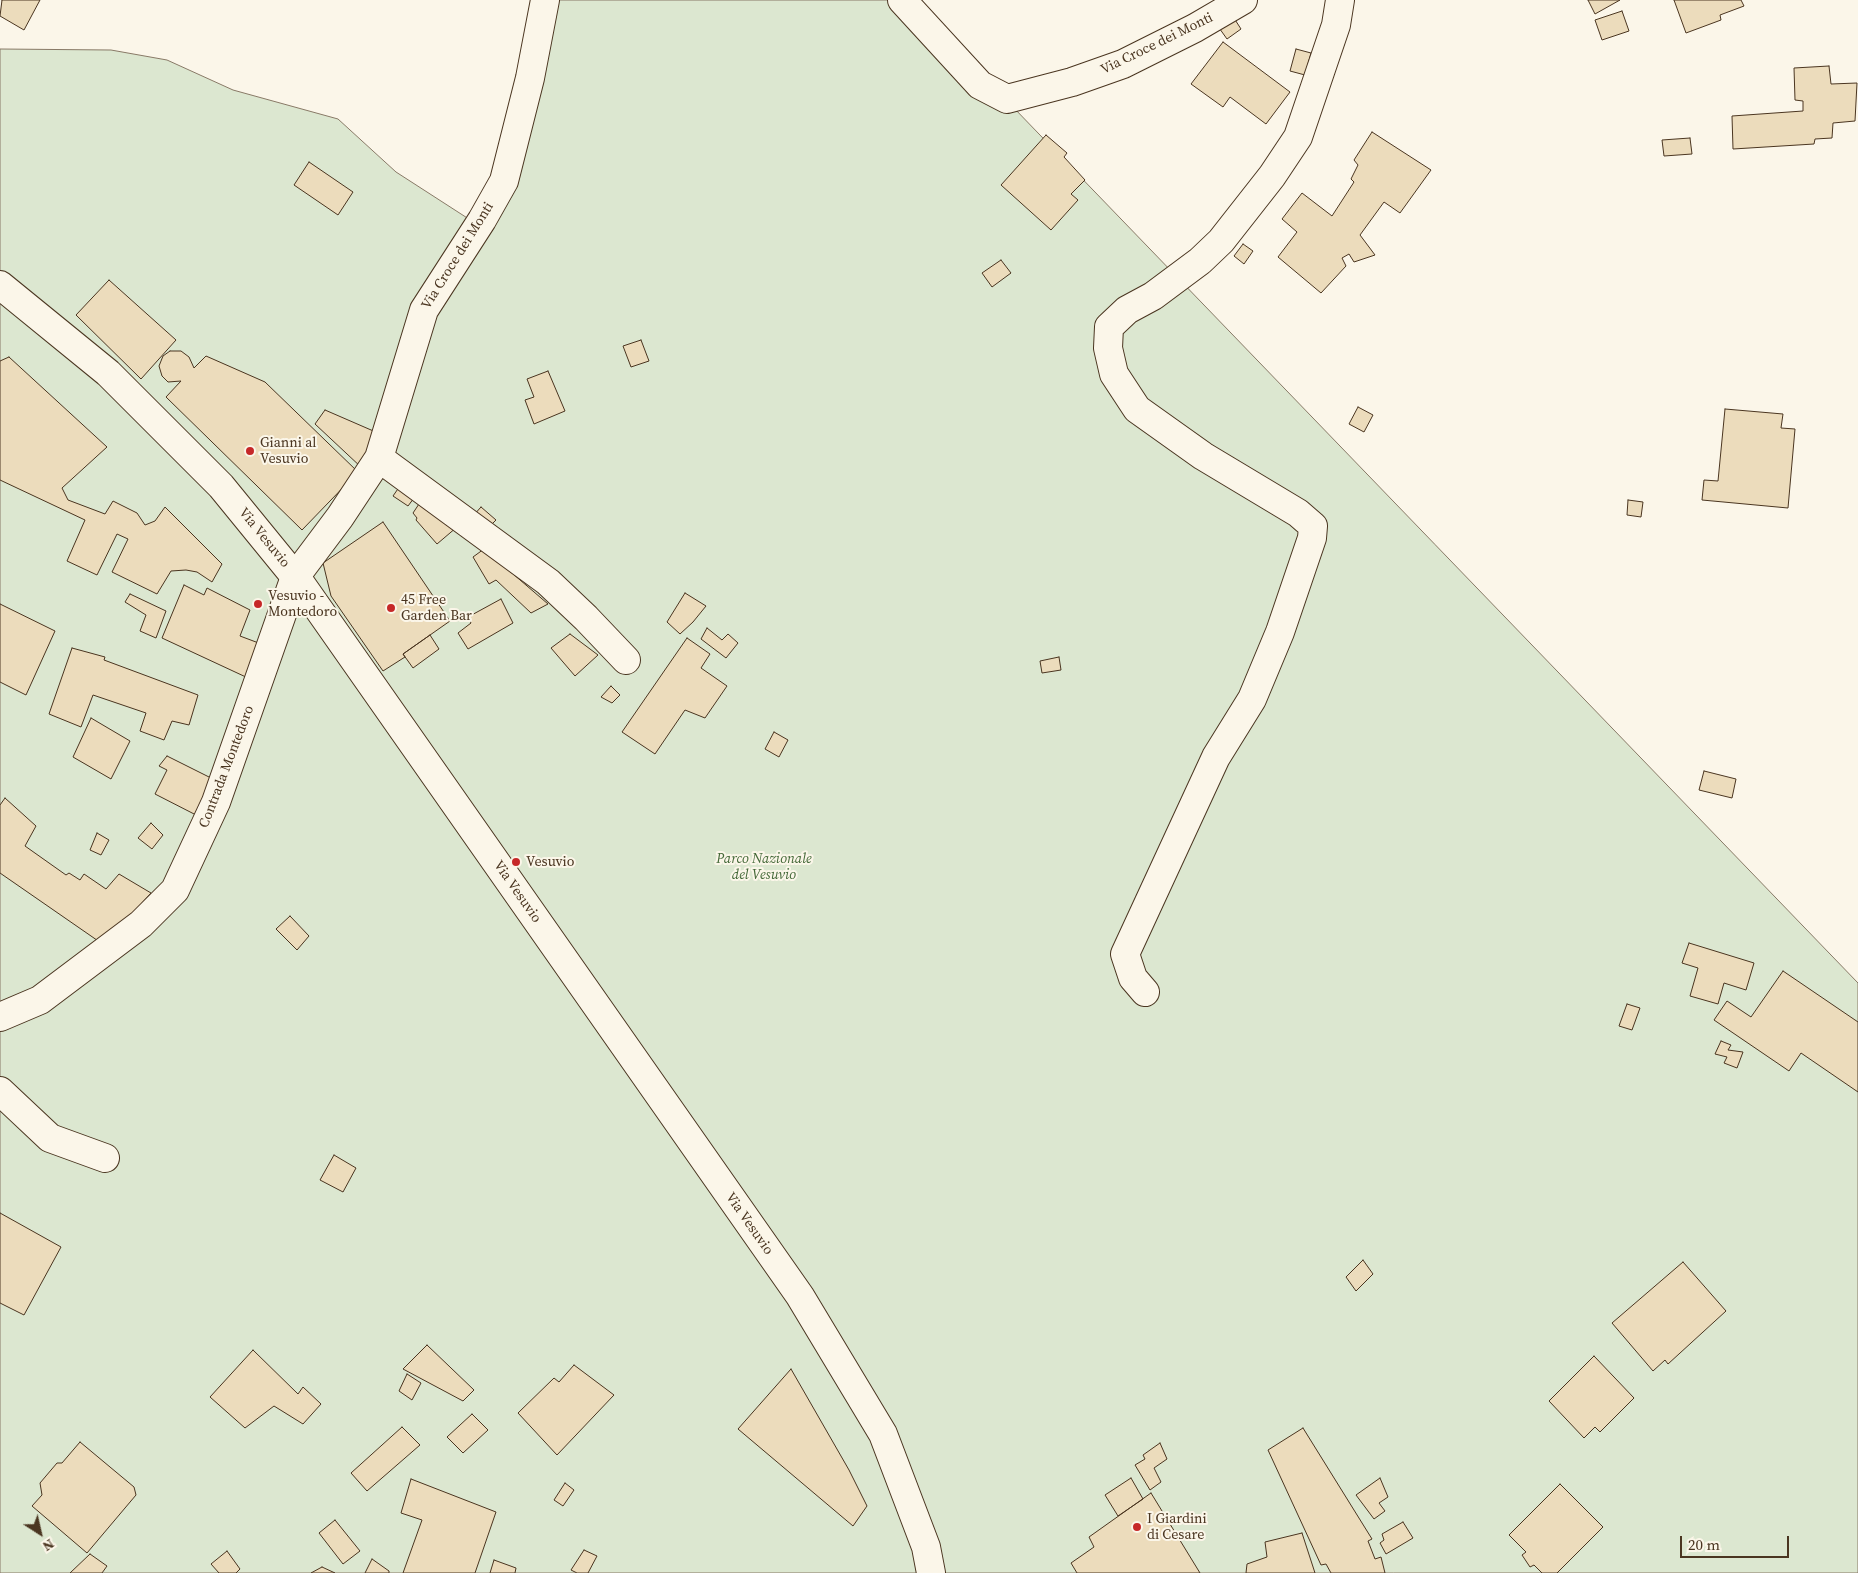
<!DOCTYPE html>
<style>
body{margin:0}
#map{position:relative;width:1858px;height:1573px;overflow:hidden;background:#fbf6e9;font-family:"Source Serif 4",serif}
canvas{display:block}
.north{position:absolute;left:15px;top:1508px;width:50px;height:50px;-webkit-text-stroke:4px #fbf6e9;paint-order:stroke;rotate:145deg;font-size:14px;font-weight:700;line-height:20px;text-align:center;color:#4a3520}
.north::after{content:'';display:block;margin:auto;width:18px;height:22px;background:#4a3520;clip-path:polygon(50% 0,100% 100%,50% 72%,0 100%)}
.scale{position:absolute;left:1680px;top:1536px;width:109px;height:22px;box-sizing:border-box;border:2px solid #4a3520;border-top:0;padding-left:6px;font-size:15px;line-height:18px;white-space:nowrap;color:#4a3520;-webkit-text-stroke:4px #fbf6e9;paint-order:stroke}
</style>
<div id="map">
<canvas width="1858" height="1573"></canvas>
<div class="north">N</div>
<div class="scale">20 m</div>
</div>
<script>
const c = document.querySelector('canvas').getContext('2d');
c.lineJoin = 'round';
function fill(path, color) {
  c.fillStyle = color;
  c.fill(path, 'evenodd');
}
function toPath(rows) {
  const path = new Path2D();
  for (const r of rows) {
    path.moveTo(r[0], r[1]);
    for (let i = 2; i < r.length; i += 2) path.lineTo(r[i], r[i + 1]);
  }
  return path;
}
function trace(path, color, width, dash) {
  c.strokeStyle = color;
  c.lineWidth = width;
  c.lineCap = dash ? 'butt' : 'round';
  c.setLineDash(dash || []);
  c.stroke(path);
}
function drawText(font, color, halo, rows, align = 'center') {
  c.font = font + ' "Source Serif 4",serif';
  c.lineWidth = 4;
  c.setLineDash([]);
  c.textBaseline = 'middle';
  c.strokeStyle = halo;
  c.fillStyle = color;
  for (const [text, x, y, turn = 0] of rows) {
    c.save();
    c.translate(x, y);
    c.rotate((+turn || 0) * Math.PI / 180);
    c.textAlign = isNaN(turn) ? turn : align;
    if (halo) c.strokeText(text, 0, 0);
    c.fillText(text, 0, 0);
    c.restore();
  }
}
const green = toPath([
 [540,0,917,0,1012,106,1858,983,1858,1573,0,1573,0,49,111,50,167,60,233,90,338,119,396,172,475,223,518,122,540,0]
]);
const building = toPath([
 [2,0,40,0,24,30,0,16,2,0],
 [1588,0,1620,0,1595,14,1588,0],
 [1674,0,1741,0,1744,6,1720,15,1721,20,1686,33,1674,0],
 [1622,11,1629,31,1602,40,1595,20,1622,11],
 [1232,15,1241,29,1227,39,1217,25,1232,15],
 [1223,42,1290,92,1266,124,1230,97,1223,107,1191,84,1223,42],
 [1296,49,1311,53,1305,75,1290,71,1296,49],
 [1829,66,1831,84,1857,83,1855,121,1833,123,1832,138,1815,139,1814,144,1733,149,1732,116,1803,111,1803,101,1795,100,1794,68,1829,66],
 [1372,132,1431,170,1400,213,1384,202,1360,235,1375,255,1354,262,1349,254,1342,258,1346,266,1321,293,1278,257,1297,232,1282,219,1302,193,1332,216,1354,182,1351,179,1358,165,1354,160,1372,132],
 [1046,135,1067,153,1064,157,1085,180,1071,194,1078,200,1051,230,1001,185,1046,135],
 [1690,138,1692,154,1664,156,1662,140,1690,138],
 [309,162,353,192,338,215,294,185,309,162],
 [1243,244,1253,251,1244,264,1234,256,1243,244],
 [1001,260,1011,273,992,287,982,273,1001,260],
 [109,280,176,340,141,379,76,315,109,280],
 [641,340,649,361,631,367,623,346,641,340],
 [170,351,181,351,189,357,194,368,206,356,265,382,358,472,302,530,166,397,181,381,168,382,162,376,159,366,163,356,170,351],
 [9,357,107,447,62,488,68,500,105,514,113,501,137,513,145,525,155,521,165,507,222,564,212,582,197,572,186,570,171,571,157,594,112,572,128,539,117,534,97,575,67,561,85,520,0,480,0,361,9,357],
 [548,371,565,411,534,424,525,400,534,397,527,379,548,371],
 [1358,407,1373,415,1364,432,1349,424,1358,407],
 [1725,409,1783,414,1781,428,1795,429,1788,508,1702,500,1704,480,1718,481,1725,409],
 [325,410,378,433,362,468,315,424,325,410],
 [402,483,417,494,408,506,393,496,402,483],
 [1628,500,1643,502,1641,517,1627,515,1628,500],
 [419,504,424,509,430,504,457,527,437,544,416,520,417,518,413,513,419,504],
 [481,507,496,520,487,529,473,516,481,507],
 [383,522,450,621,403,654,405,657,383,671,331,596,323,563,383,522],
 [484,549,548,604,531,613,496,580,489,584,473,557,484,549],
 [184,585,204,595,207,588,250,610,240,636,264,645,248,678,162,638,184,585],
 [685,593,706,606,693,622,680,634,667,622,685,593],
 [130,594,166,611,156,638,140,631,146,615,125,602,130,594],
 [501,599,513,623,468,649,458,633,471,623,468,617,501,599],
 [0,604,55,631,26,695,0,682,0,604],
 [707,628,722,640,728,634,738,643,726,658,701,639,707,628],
 [570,634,598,655,575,676,551,648,570,634],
 [430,635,439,649,413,668,403,654,430,635],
 [687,638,710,654,701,668,727,686,705,718,685,710,655,754,622,732,687,638],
 [72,648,105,657,104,660,198,695,189,725,172,721,164,740,140,731,146,713,93,695,81,727,49,714,72,648],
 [1059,657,1061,670,1042,673,1040,661,1059,657],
 [611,686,620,695,612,703,601,697,611,686],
 [91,718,130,741,111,779,73,757,91,718],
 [774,732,788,740,779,757,765,749,774,732],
 [167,756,217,781,198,816,155,794,167,770,159,766,167,756],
 [1704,771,1736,779,1732,798,1699,790,1704,771],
 [5,798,36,826,25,846,66,875,69,873,80,880,84,874,106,889,119,874,151,893,104,945,0,873,0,805,5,798],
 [151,823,163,835,152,849,138,838,151,823],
 [97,833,109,840,101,855,90,850,97,833],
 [290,916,309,936,297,950,276,929,290,916],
 [1689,943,1754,963,1746,990,1724,983,1718,1004,1690,996,1698,968,1682,963,1689,943],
 [1783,971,1858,1022,1858,1092,1801,1053,1789,1071,1714,1020,1727,1001,1751,1017,1783,971],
 [1627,1004,1640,1008,1632,1030,1619,1026,1627,1004],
 [1721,1041,1731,1045,1728,1050,1743,1052,1737,1068,1724,1063,1727,1057,1715,1054,1721,1041],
 [334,1155,356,1168,343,1192,320,1180,334,1155],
 [0,1213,61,1247,24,1315,0,1303,0,1213],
 [1363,1260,1373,1274,1356,1291,1346,1277,1363,1260],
 [1683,1262,1726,1311,1668,1364,1665,1360,1653,1371,1612,1323,1683,1262],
 [427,1345,474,1390,463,1401,403,1369,427,1345],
 [253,1350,298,1394,303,1387,321,1404,303,1424,274,1406,245,1428,210,1397,253,1350],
 [1594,1356,1634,1398,1600,1432,1595,1427,1584,1438,1549,1401,1594,1356],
 [574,1365,614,1395,557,1455,518,1413,554,1378,559,1382,574,1365],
 [791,1369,849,1470,867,1506,853,1526,738,1429,791,1369],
 [407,1374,421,1383,412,1400,399,1391,407,1374],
 [472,1414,488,1430,463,1453,447,1437,472,1414],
 [402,1427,420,1445,367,1491,351,1473,402,1427],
 [1303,1428,1372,1539,1368,1541,1375,1559,1381,1557,1385,1573,1331,1573,1326,1564,1321,1565,1268,1450,1303,1428],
 [80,1442,134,1487,136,1495,87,1553,32,1506,42,1495,40,1483,57,1463,62,1463,80,1442],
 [1160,1443,1167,1459,1154,1468,1161,1482,1150,1490,1135,1465,1145,1459,1143,1455,1160,1443],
 [1131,1478,1143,1499,1118,1516,1105,1495,1131,1478],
 [1380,1478,1388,1497,1379,1503,1385,1511,1374,1519,1356,1495,1380,1478],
 [411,1479,496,1512,475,1573,403,1573,422,1520,401,1513,411,1479],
 [565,1483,574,1490,563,1506,554,1500,565,1483],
 [1560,1484,1603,1527,1557,1573,1542,1573,1534,1565,1530,1567,1522,1555,1526,1552,1509,1535,1560,1484],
 [1151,1493,1200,1573,1077,1573,1071,1563,1094,1547,1089,1537,1151,1493],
 [335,1520,360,1551,343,1564,319,1533,335,1520],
 [1403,1522,1413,1538,1386,1554,1380,1543,1384,1540,1382,1534,1403,1522],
 [1302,1533,1315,1573,1246,1573,1247,1564,1267,1557,1265,1542,1302,1533],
 [584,1550,597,1556,588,1573,577,1573,571,1570,584,1550],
 [227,1551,240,1569,236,1573,219,1573,211,1564,227,1551],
 [90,1554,107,1566,102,1573,70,1573,90,1554],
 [372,1559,389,1571,389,1573,365,1573,372,1559],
 [494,1560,516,1568,515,1573,490,1573,494,1560],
 [322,1567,335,1573,311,1573,322,1567]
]);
const minor = toPath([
 [902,0,980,85,1007,99,1072,82,1123,64,1195,28,1243,0],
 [379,458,548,582,586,618,626,660],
 [1145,992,1133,978,1125,954,1216,757,1252,699,1280,632,1312,538,1313,526,1298,513,1203,456,1137,409,1114,374,1108,348,1109,327,1127,310,1153,296,1200,261,1221,241,1272,176,1298,137,1336,25,1340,0],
 [0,1017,40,1000,141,924,175,890,216,802,295,577,340,517,379,458,424,310,482,220,504,181,530,78,545,0],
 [0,1091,50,1138,105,1158]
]);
const tertiary = toPath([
 [0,285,108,373,221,486,301,584,800,1296,883,1434,926,1547,931,1573]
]);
const markers = [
 [250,451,5,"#c62828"],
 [258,604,5,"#c62828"],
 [391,608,5,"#c62828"],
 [516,862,5,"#c62828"],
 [1137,1527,5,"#c62828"]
];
const streetNames = [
 ["Via Croce dei Monti",1157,44,-26],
 ["Via Croce dei Monti",458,256,-58],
 ["Via Vesuvio",264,538,51],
 ["Contrada Montedoro",227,767,-69],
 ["Via Vesuvio",517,892,55],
 ["Via Vesuvio",749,1224,55]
];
const poiNames = [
 ["Gianni al",260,443],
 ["Vesuvio",260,459],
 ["Vesuvio -",268,596],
 ["Montedoro",268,612],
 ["45 Free",401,600],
 ["Garden Bar",401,616],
 ["Vesuvio",526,862],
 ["I Giardini",1147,1519],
 ["di Cesare",1147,1535]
];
const parkNames = [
 ["Parco Nazionale",764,859],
 ["del Vesuvio",764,875]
];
fill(green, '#dce7d0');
trace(green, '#887966', 1);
fill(building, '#ecdcbc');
trace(building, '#4a3520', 1);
trace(minor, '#4a3520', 30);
trace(tertiary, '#4a3520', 30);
trace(minor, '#fbf6e9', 28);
trace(tertiary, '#fbf6e9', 28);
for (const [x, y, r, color] of markers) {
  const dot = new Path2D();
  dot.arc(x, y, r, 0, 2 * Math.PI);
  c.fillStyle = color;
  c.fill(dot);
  trace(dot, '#fbf6e9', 2);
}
drawText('14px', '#4a3520', '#fbf6e9', streetNames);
drawText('14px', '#4a3520', '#fbf6e9', poiNames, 'left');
drawText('italic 14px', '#436837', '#fbf6e9', parkNames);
</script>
